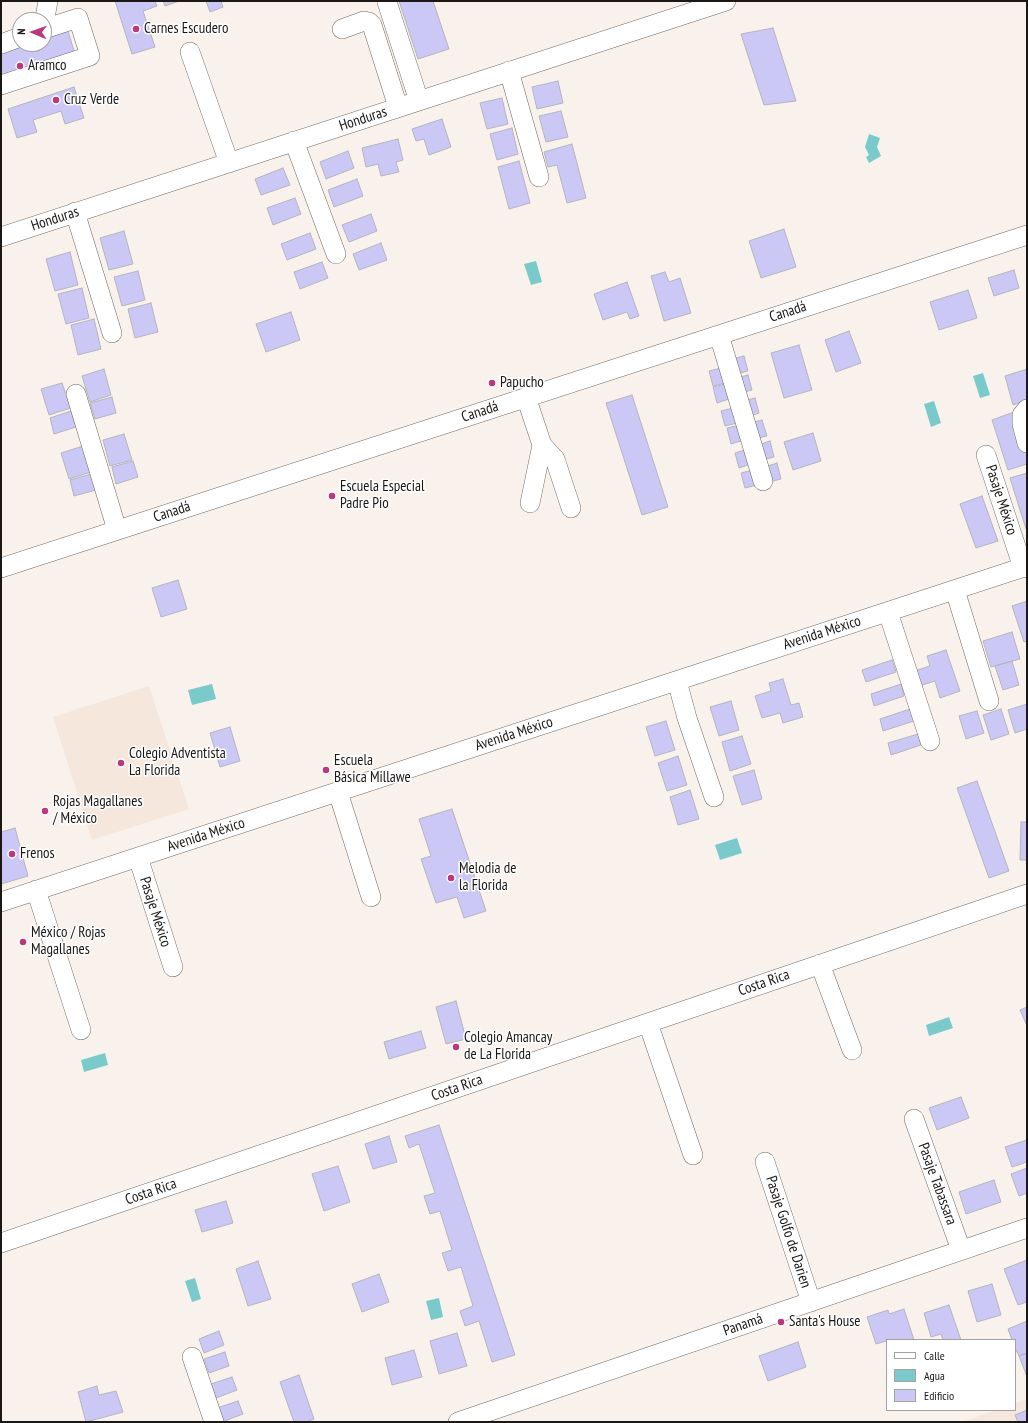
<!DOCTYPE html>
<meta charset="utf-8">
<style>
body{margin:0}
#map{position:relative;width:1028px;height:1423px;overflow:hidden;background:#f9f2ec;font-family:"PT Sans Narrow",sans-serif}
canvas{display:block}
.frame{position:absolute;inset:0;border:2px solid #1a1715;pointer-events:none}
.legend{position:absolute;left:886px;top:1339px;width:130px;height:72px;box-sizing:border-box;background:#fff;border:1px solid #a3a2a1;margin:0;padding:5px 7px;list-style:none;font-size:12px;color:#1a1715}
.legend li{display:flex;align-items:center;gap:8px;height:20px}
.legend b{width:20px;border:1px solid #a3a2a1}
.north{position:absolute;left:12px;top:12px;width:40px;height:40px;box-sizing:border-box;background:#fff;border:1px solid #a3a2a1;border-radius:50%;rotate:272deg;font-size:11px;font-weight:700;line-height:16px;text-align:center;color:#1a1715}
.north::after{content:'';display:block;margin:auto;width:14px;height:18px;background:#bc387c;clip-path:polygon(50% 0,100% 100%,50% 72%,0 100%)}
</style>
<div id="map">
<canvas width="1028" height="1423"></canvas>
<div class="frame"></div>
<ul class="legend">
<li><b style="height:5px;background:#fff"></b>Calle</li>
<li><b style="height:11px;background:#7acacc"></b>Agua</li>
<li><b style="height:11px;background:#cbc8f6"></b>Edificio</li>
</ul>
<div class="north">N</div>
</div>
<script>
const c = document.querySelector('canvas').getContext('2d');
c.lineJoin = 'round';
function fill(path, color) {
  c.fillStyle = color;
  c.fill(path, 'evenodd');
}
function toPath(rows) {
  const path = new Path2D();
  for (const r of rows) {
    path.moveTo(r[0], r[1]);
    for (let i = 2; i < r.length; i += 2) path.lineTo(r[i], r[i + 1]);
  }
  return path;
}
function trace(path, color, width, dash) {
  c.strokeStyle = color;
  c.lineWidth = width;
  c.lineCap = dash ? 'butt' : 'round';
  c.setLineDash(dash || []);
  c.stroke(path);
}
function drawText(font, color, halo, rows, align = 'center') {
  c.font = font + ' "PT Sans Narrow",sans-serif';
  c.lineWidth = 3;
  c.setLineDash([]);
  c.textBaseline = 'middle';
  c.strokeStyle = halo;
  c.fillStyle = color;
  for (const [text, x, y, turn = 0] of rows) {
    c.save();
    c.translate(x, y);
    c.rotate((+turn || 0) * Math.PI / 180);
    c.textAlign = isNaN(turn) ? turn : align;
    if (halo) c.strokeText(text, 0, 0);
    c.fillText(text, 0, 0);
    c.restore();
  }
}
const built = toPath([
 [149,686,189,809,92,840,53,717],
 [1027,1399,1027,1410,1015,1415,1018,1422,962,1422,996,1410,1015,1410,1015,1403]
]);
const water = toPath([
 [869,134,880,138,877,147,881,156,869,163,866,157,869,155,865,147],
 [536,261,542,282,531,285,524,264],
 [983,373,990,395,980,398,973,376],
 [934,401,941,423,931,427,924,404],
 [212,684,216,699,192,705,188,690],
 [737,838,742,853,720,860,715,845],
 [949,1017,953,1028,929,1036,926,1025],
 [105,1053,108,1065,84,1072,81,1060],
 [195,1278,201,1299,192,1302,185,1281],
 [439,1298,443,1317,431,1320,426,1301]
]);
const building = toPath([
 [115,1,155,1,157,6,143,11,155,47,132,54,115,1],
 [163,1,179,1,165,6,163,1],
 [206,1,221,1,223,7,210,12,206,1],
 [399,1,433,1,449,49,418,59,399,1],
 [773,28,796,101,764,105,741,34,773,28],
 [68,31,75,54,1,77,1,53,28,44,44,44,44,39,68,31],
 [558,81,563,103,537,109,532,87,558,81],
 [74,87,84,118,65,124,61,111,33,120,37,132,17,138,8,109,74,87],
 [502,98,508,124,487,129,480,103,502,98],
 [561,111,568,137,546,142,539,116,561,111],
 [442,119,451,147,429,155,424,139,416,141,412,129,442,119],
 [512,128,518,154,497,160,490,134,512,128],
 [398,139,403,160,396,162,399,172,381,176,378,164,366,167,362,148,398,139],
 [572,144,586,198,567,203,557,165,548,167,544,152,572,144],
 [348,151,354,168,326,179,320,162,348,151],
 [519,161,530,203,509,209,498,167,519,161],
 [283,168,290,185,261,195,255,179,283,168],
 [357,179,363,196,334,207,328,190,357,179],
 [295,198,301,214,273,225,267,208,295,198],
 [371,214,377,231,349,242,342,225,371,214],
 [784,229,796,267,761,278,749,241,784,229],
 [124,231,133,264,109,270,100,238,124,231],
 [310,233,316,249,287,260,281,244,310,233],
 [381,243,387,260,359,270,353,254,381,243],
 [70,252,78,285,55,291,46,259,70,252],
 [322,262,328,278,300,289,294,272,322,262],
 [1014,270,1019,288,994,296,988,278,1014,270],
 [138,271,145,300,122,306,114,277,138,271],
 [665,272,669,282,680,278,691,313,664,321,651,276,665,272],
 [627,282,639,316,630,319,627,312,603,320,594,294,627,282],
 [82,288,89,318,66,324,58,294,82,288],
 [968,290,977,318,939,330,930,302,968,290],
 [151,303,158,332,135,338,128,309,151,303],
 [291,312,300,340,266,352,256,324,291,312],
 [94,319,101,349,78,355,71,325,94,319],
 [849,331,861,363,836,372,825,340,849,331],
 [799,345,812,390,784,398,771,353,799,345],
 [744,356,748,371,736,374,732,359,744,356],
 [721,368,725,383,713,386,709,371,721,368],
 [104,369,111,395,90,402,82,376,104,369],
 [1027,369,1027,400,1013,405,1005,376,1027,369],
 [748,375,752,390,740,393,736,378,748,375],
 [62,383,71,408,49,415,41,389,62,383],
 [725,384,729,399,717,403,713,387,725,384],
 [632,395,668,507,642,515,606,403,632,395],
 [112,397,116,413,95,419,90,403,112,397],
 [755,398,759,413,747,417,743,401,755,398],
 [733,408,737,423,725,426,721,411,733,408],
 [71,411,76,427,54,434,50,418,71,411],
 [1014,412,1027,454,1027,464,1008,470,992,420,1014,412],
 [762,420,767,436,754,439,750,423,762,420],
 [740,425,744,440,731,444,727,428,740,425],
 [813,433,821,461,793,470,784,442,813,433],
 [124,434,132,460,110,466,103,440,124,434],
 [770,441,774,457,762,460,758,445,770,441],
 [83,446,91,472,69,479,61,453,83,446],
 [748,449,751,464,739,468,735,453,748,449],
 [133,461,138,477,116,484,112,467,133,461],
 [777,463,781,479,769,482,765,467,777,463],
 [753,470,757,485,745,488,741,473,753,470],
 [1027,473,1027,529,1026,529,1010,478,1027,473],
 [91,474,96,490,74,496,70,480,91,474],
 [982,496,998,541,976,548,960,504,982,496],
 [178,580,187,609,161,617,152,588,178,580],
 [1027,601,1027,641,1024,642,1012,606,1027,601],
 [1012,632,1020,659,991,667,983,641,1012,632],
 [946,650,960,691,940,698,935,681,916,687,911,672,930,666,927,656,946,650],
 [892,660,896,672,866,682,862,670,892,660],
 [1012,661,1019,685,1003,690,995,666,1012,661],
 [783,679,791,705,799,703,803,717,783,723,780,713,762,718,755,696,771,691,769,683,783,679],
 [901,684,904,696,874,706,871,694,901,684],
 [731,701,739,730,719,736,710,707,731,701],
 [1027,704,1027,729,1015,733,1008,710,1027,704],
 [910,709,914,721,883,731,880,719,910,709],
 [1001,709,1009,734,991,740,983,715,1001,709],
 [977,711,984,733,966,739,959,716,977,711],
 [666,721,675,750,655,756,646,727,666,721],
 [230,727,240,761,220,767,210,733,230,727],
 [918,734,921,745,891,755,888,743,918,734],
 [742,736,751,764,730,771,722,742,742,736],
 [678,756,687,785,667,791,658,763,678,756],
 [754,770,762,799,742,805,733,776,754,770],
 [977,781,1009,871,989,878,957,788,977,781],
 [690,790,699,819,678,825,670,797,690,790],
 [452,809,486,911,464,918,457,897,436,903,421,859,431,856,419,819,452,809],
 [1021,822,1027,822,1027,860,1020,860,1021,822],
 [15,828,28,876,1,884,1,832,15,828],
 [456,1001,466,1039,446,1044,436,1007,456,1001],
 [1027,1007,1027,1026,1020,1010,1027,1007],
 [421,1031,426,1048,389,1059,384,1042,421,1031],
 [961,1097,969,1118,937,1130,929,1108,961,1097],
 [439,1125,515,1355,492,1362,479,1321,465,1326,460,1311,473,1306,461,1267,448,1271,442,1253,452,1250,440,1211,430,1214,424,1196,435,1193,419,1144,409,1148,405,1136,439,1125],
 [389,1136,397,1162,373,1169,365,1144,389,1136],
 [1027,1140,1027,1162,1012,1167,1005,1147,1027,1140],
 [338,1166,350,1202,324,1211,312,1174,338,1166],
 [1027,1168,1027,1193,1019,1196,1011,1174,1027,1168],
 [994,1180,1001,1202,966,1214,959,1192,994,1180],
 [226,1201,233,1223,202,1232,195,1210,226,1201],
 [1027,1260,1027,1302,1018,1305,1004,1269,1027,1260],
 [258,1261,271,1299,248,1306,236,1269,258,1261],
 [379,1274,389,1302,362,1312,352,1284,379,1274],
 [992,1284,1001,1315,977,1322,968,1291,992,1284],
 [949,1305,961,1340,943,1340,941,1334,931,1337,924,1313,949,1305],
 [904,1309,914,1340,887,1340,887,1344,886,1341,876,1344,867,1317,888,1310,889,1314,904,1309],
 [1027,1321,1027,1353,1019,1356,1015,1348,1015,1340,1012,1340,1008,1329,1027,1321],
 [219,1331,224,1345,204,1353,199,1339,219,1331],
 [457,1333,467,1366,439,1374,430,1341,457,1333],
 [798,1342,806,1367,768,1381,759,1356,798,1342],
 [414,1350,422,1377,392,1385,385,1358,414,1350],
 [225,1352,229,1366,209,1373,204,1359,225,1352],
 [1027,1353,1027,1377,1019,1356,1027,1353],
 [299,1375,314,1419,306,1422,294,1422,280,1382,299,1375],
 [232,1377,237,1390,216,1398,211,1384,232,1377],
 [97,1386,99,1395,116,1391,123,1412,86,1422,78,1392,97,1386],
 [238,1401,243,1414,222,1422,217,1408,238,1401],
 [1027,1410,1027,1422,1018,1422,1015,1415,1027,1410]
]);
const minor = toPath([
 [387,2,419,101],
 [44,23,48,1],
 [342,29,364,21,369,22,372,25,398,107],
 [1,44,20,37],
 [190,52,229,163],
 [509,71,539,177],
 [1,85,90,56,78,18,44,29],
 [294,141,336,254],
 [75,212,112,333],
 [1,237,726,1],
 [719,335,763,481],
 [76,394,117,530],
 [526,397,542,445,555,459,571,508],
 [1027,409,1022,415,1022,424,1027,443],
 [986,455,1023,568],
 [530,503,542,445],
 [1,568,1027,235],
 [955,590,989,701],
 [888,612,930,741],
 [677,681,687,718,714,797],
 [338,792,371,897],
 [138,857,173,967],
 [36,890,81,1030],
 [1,902,1027,566],
 [820,964,852,1050],
 [648,1023,693,1155],
 [914,1119,961,1250],
 [765,1162,811,1302],
 [1,1243,1027,894],
 [192,1357,214,1422],
 [458,1422,1027,1228]
]);
const markers = [
 [136,29,4,"#bc387c"],
 [20,66,4,"#bc387c"],
 [56,100,4,"#bc387c"],
 [492,383,4,"#bc387c"],
 [332,496,4,"#bc387c"],
 [121,763,4,"#bc387c"],
 [326,770,4,"#bc387c"],
 [45,811,4,"#bc387c"],
 [12,854,4,"#bc387c"],
 [451,878,4,"#bc387c"],
 [23,942,4,"#bc387c"],
 [456,1047,4,"#bc387c"],
 [781,1322,4,"#bc387c"]
];
const poiNames = [
 ["Carnes Escudero",144,29],
 ["Aramco",28,66],
 ["Cruz Verde",64,100],
 ["Papucho",500,383],
 ["Escuela Especial",340,487],
 ["Padre Pio",340,504],
 ["Colegio Adventista",129,754],
 ["La Florida",129,771],
 ["Escuela",334,761],
 ["Básica Millawe",334,778],
 ["Rojas Magallanes",53,802],
 ["/ México",53,819],
 ["Frenos",20,854],
 ["Melodia de",459,869],
 ["la Florida",459,886],
 ["México / Rojas",31,933],
 ["Magallanes",31,950],
 ["Colegio Amancay",464,1038],
 ["de La Florida",464,1055],
 ["Santa's House",789,1322]
];
const streetNames = [
 ["Honduras",363,119,-18],
 ["Honduras",55,219,-18],
 ["Canadá",788,312,-18],
 ["Canadá",480,412,-18],
 ["Pasaje México",1001,500,72],
 ["Canadá",172,512,-18],
 ["Avenida México",822,633,-18],
 ["Avenida México",514,734,-18],
 ["Avenida México",206,835,-18],
 ["Pasaje México",155,912,72],
 ["Costa Rica",764,983,-19],
 ["Costa Rica",457,1088,-19],
 ["Pasaje Tabassara",937,1184,70],
 ["Costa Rica",151,1192,-19],
 ["Pasaje Golfo de Darien",788,1232,72],
 ["Panamá",743,1325,-19]
];
fill(built, '#f5e7dc');
fill(water, '#7acacc');
fill(building, '#cbc8f6');
trace(building, '#b5b4bd', 1);
trace(minor, '#706a64', 20);
trace(minor, '#fff', 19);
for (const [x, y, r, color] of markers) {
  const dot = new Path2D();
  dot.arc(x, y, r, 0, 2 * Math.PI);
  c.fillStyle = color;
  c.fill(dot);
  trace(dot, '#fff', 1.5);
}
drawText('15px', '#1a1715', '#fff', poiNames, 'left');
drawText('15px', '#1a1715', '#fff', streetNames);
</script>
